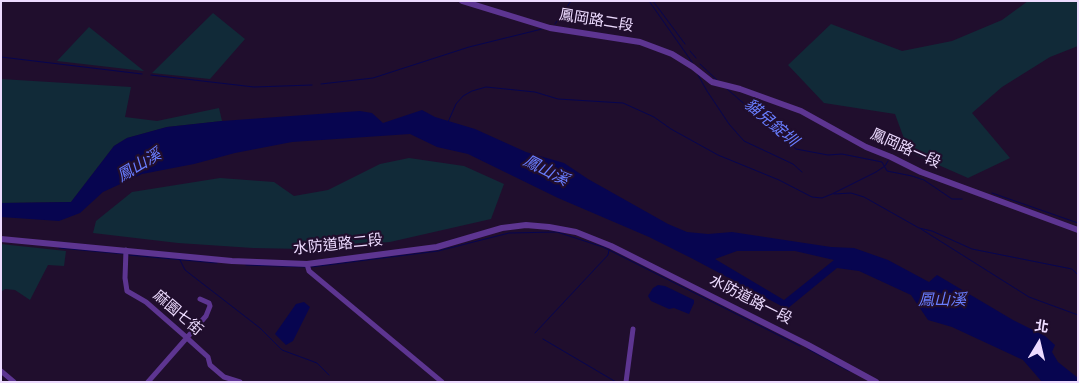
<!DOCTYPE html>
<meta charset="utf-8">
<style>
body{margin:0}
#map{position:relative;width:1079px;height:383px;overflow:hidden;background:#200e2d;font-family:Overpass,"Noto Sans TC",sans-serif}
canvas{display:block}
.frame{position:absolute;inset:0;border:2px solid #eddbff;pointer-events:none}
.north{position:absolute;left:1014px;top:318px;width:50px;height:50px;-webkit-text-stroke:4px #200e2d;paint-order:stroke;rotate:9deg;font-size:14px;font-weight:700;line-height:20px;text-align:center;color:#eddbff}
.north::after{content:'';display:block;margin:auto;width:18px;height:22px;background:#eddbff;clip-path:polygon(50% 0,100% 100%,50% 72%,0 100%)}
</style>
<div id="map">
<canvas width="1079" height="383"></canvas>
<div class="frame"></div>
<div class="north">北</div>
</div>
<script>
const c = document.querySelector('canvas').getContext('2d');
c.lineJoin = 'round';
function fill(path, color) {
  c.fillStyle = color;
  c.fill(path, 'evenodd');
}
function toPath(rows) {
  const path = new Path2D();
  for (const r of rows) {
    path.moveTo(r[0], r[1]);
    for (let i = 2; i < r.length; i += 2) path.lineTo(r[i], r[i + 1]);
  }
  return path;
}
function trace(path, color, width, dash) {
  c.strokeStyle = color;
  c.lineWidth = width;
  c.lineCap = dash ? 'butt' : 'round';
  c.setLineDash(dash || []);
  c.stroke(path);
}
function drawText(font, color, halo, rows, align = 'center') {
  c.font = font + ' Overpass,"Noto Sans TC",sans-serif';
  c.lineWidth = 4.5;
  c.setLineDash([]);
  c.textBaseline = 'middle';
  c.strokeStyle = halo;
  c.fillStyle = color;
  for (const [text, x, y, turn = 0] of rows) {
    c.save();
    c.translate(x, y);
    c.rotate((+turn || 0) * Math.PI / 180);
    c.textAlign = isNaN(turn) ? turn : align;
    if (halo) c.strokeText(text, 0, 0);
    c.fillText(text, 0, 0);
    c.restore();
  }
}
const green = toPath([
 [1028,1,1078,1,1078,46,1050,57,1002,87,972,113,1010,158,968,178,909,152,895,114,824,103,788,65,831,24,902,51,952,41,1002,20],
 [213,13,245,39,210,79,152,73],
 [89,27,144,71,57,61],
 [1,79,131,87,125,117,157,121,219,108,222,121,167,127,127,138,114,146,71,202,1,203],
 [409,158,464,166,504,184,491,219,390,242,304,249,253,248,178,243,93,233,96,221,132,192,220,178,274,182,294,196,328,190,380,164],
 [1,244,66,251,64,266,48,265,30,300,15,290,5,289,1,292]
]);
const water = toPath([
 [422,110,435,117,475,129,526,152,564,163,588,179,668,224,687,232,708,234,732,232,831,247,854,248,888,260,929,282,937,275,1013,320,1045,336,1055,345,1052,352,1058,362,1078,378,1078,382,1042,382,1023,360,952,327,928,320,911,295,859,271,837,268,787,309,693,259,649,237,558,198,468,154,437,147,410,134,292,142,235,153,194,164,142,174,103,192,80,213,59,221,1,217,1,203,71,202,114,146,127,138,167,127,222,121,360,111,372,113,383,123],
 [737,251,795,251,834,260,784,300,715,259],
 [658,285,665,286,694,300,694,303,689,314,674,308,669,309,651,301,648,296,653,288],
 [304,302,310,307,293,341,286,345,275,334,296,304]
]);
const stream = toPath([
 [649,1,692,62],
 [653,1,685,44],
 [555,24,571,1],
 [690,51,696,58],
 [1,57,142,74],
 [700,64,717,80],
 [151,75,254,87,312,85],
 [698,75,707,91,729,124,744,141,793,164,802,172],
 [321,84,373,78,469,47,542,29],
 [726,88,796,149,828,155,842,154,882,162,887,171,912,176,924,180,952,199,962,199],
 [448,122,456,104,463,96,472,91,486,87,535,92,558,99,623,103,654,117,671,129,718,155,779,180,812,197,822,198,832,194,876,172,885,166,888,161],
 [992,193,1078,223],
 [834,194,851,193,864,197,919,228,932,231,972,249,1072,269,1078,275],
 [921,229,1029,297,1078,315],
 [59,248,125,254],
 [129,255,217,263],
 [180,260,185,270,260,328,282,350,317,363,329,375],
 [246,265,307,267],
 [311,267,438,251,509,233,557,232,603,247,800,346],
 [535,333,608,255,609,250],
 [543,339,616,382],
 [808,349,849,371]
]);
const minor = toPath([
 [126,250,125,278,127,291,146,302,186,337,208,357,210,365,224,377,240,382],
 [307,264,309,271,442,382],
 [1,371,14,382],
 [148,382,206,316,210,306,209,303,200,299],
 [626,382,633,329]
]);
const tertiary = toPath([
 [462,1,550,28,640,42,672,54,693,67,712,82,740,89,801,111,866,147,891,157,921,172,1078,230],
 [1,239,232,261,307,264,437,247,502,228,526,225,549,227,576,232,611,246,808,345,876,382]
]);
const streetNames = [
 ["鳳岡路二段",596,22,9],
 ["鳳岡路一段",905,150,24],
 ["水防道路二段",338,246,-6],
 ["水防道路一段",750,301,27],
 ["麻園七街",177,314,41]
];
const waterNames = [
 ["貓兒錠圳",770,124,40],
 ["鳳山溪",140,167,-31],
 ["鳳山溪",545,172,27],
 ["鳳山溪",942,302]
];
fill(green, '#112a38');
fill(water, '#070550');
trace(stream, '#070550', 1);
trace(minor, '#5d3591', 5);
trace(tertiary, '#5d3591', 6);
drawText('15px', '#eddbff', '#200e2d', streetNames);
drawText('italic 16px', '#697eff', '#200e2d', waterNames);
</script>
